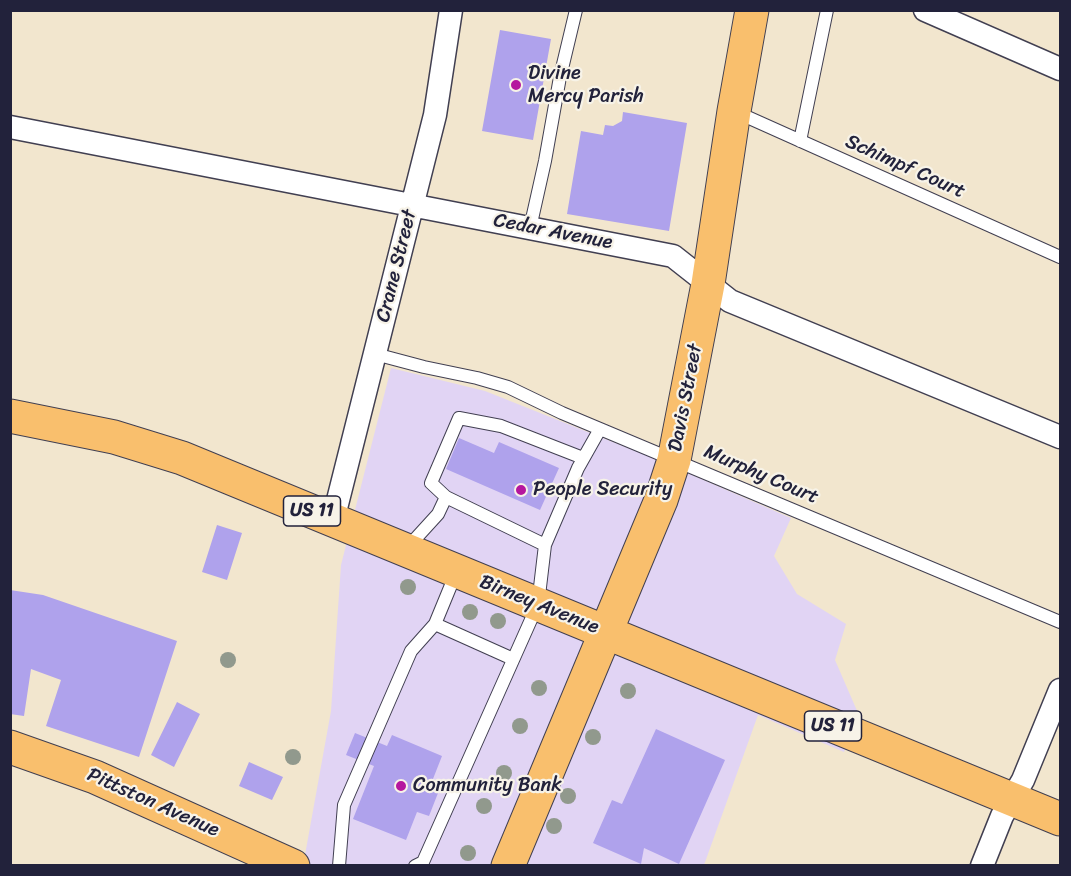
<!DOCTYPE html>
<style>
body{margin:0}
#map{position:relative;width:1071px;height:876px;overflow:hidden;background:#f2e6ce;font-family:Sriracha,sans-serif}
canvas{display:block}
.frame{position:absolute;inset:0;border:12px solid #22223b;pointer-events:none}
</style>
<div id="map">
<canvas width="1071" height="876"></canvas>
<div class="frame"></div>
</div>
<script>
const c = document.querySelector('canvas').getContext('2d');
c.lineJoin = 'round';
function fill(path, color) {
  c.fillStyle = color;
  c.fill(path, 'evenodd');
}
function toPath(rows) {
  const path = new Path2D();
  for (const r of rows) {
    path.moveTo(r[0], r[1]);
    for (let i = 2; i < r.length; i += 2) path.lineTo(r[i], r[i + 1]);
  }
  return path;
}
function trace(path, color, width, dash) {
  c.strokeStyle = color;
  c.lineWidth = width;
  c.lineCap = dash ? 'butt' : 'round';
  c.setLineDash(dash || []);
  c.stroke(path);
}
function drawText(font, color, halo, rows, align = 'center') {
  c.font = font + ' Sriracha,sans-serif';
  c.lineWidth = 4.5;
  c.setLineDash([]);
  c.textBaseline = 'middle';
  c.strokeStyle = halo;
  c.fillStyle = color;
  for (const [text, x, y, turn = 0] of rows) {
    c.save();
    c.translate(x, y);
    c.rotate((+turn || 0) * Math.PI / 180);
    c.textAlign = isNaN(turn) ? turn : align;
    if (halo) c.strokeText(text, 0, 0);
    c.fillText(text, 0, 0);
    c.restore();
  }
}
const built = toPath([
 [391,368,485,391,653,458,791,518,774,556,797,594,846,624,835,660,858,713,844,752,758,715,704,865,303,866,331,711,341,565]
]);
const building = toPath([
 [500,30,551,39,533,140,482,131],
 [623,112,687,123,669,231,567,214,581,131,603,135,605,125,613,126,622,121],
 [459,438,494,453,499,442,559,468,540,510,446,469],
 [217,525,242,533,227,580,202,572],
 [10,590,43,595,177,641,139,757,46,726,61,680,31,669,24,716,10,714],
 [177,702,200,714,174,767,151,755],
 [656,729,725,760,679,864,644,848,641,864,593,843,612,800,622,804],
 [355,733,387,746,392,735,442,756,431,784,440,788,429,816,417,812,406,840,353,819,374,766,346,755],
 [249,762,283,777,272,800,239,786]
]);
const service = toPath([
 [736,112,1060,257],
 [800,141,827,10],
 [530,228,545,161,560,77,576,10],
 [375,354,424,367,477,378,508,387,562,413,1060,622],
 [545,545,446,497,431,483,459,418,501,426,583,458],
 [407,548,438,514,446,497],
 [435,624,513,659],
 [339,866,344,805,411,651,435,624,456,573],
 [415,866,423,862,538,604,545,545,578,468,600,429]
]);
const minor = toPath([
 [925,10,1060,69],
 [10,127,673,256,730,301,1060,437],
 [333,520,435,115,451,10],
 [982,866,1002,816,1023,780,1060,690]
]);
const primary = toPath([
 [10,416,114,437,182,458,1060,819],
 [10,747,95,777,293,866],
 [508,866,661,500,674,460,708,284,734,111,752,10]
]);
const trees = [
 [408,587],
 [470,612],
 [498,621],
 [228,660],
 [539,688],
 [628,691],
 [520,726],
 [593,737],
 [293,757],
 [504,773],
 [568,796],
 [484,806],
 [554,826],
 [468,853]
];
const markers = [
 [516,85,6,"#b5179e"],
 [521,490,6,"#b5179e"],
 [401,786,6,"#b5179e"]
];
const shields = [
 [312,511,57],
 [833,726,57]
];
const shieldNames = [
 ["US 11",312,511],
 ["US 11",833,726]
];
const poiNames = [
 ["Divine",528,74],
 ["Mercy Parish",528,97],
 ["People Security",533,490],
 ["Community Bank",413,786]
];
const streetNames = [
 ["Schimpf Court",905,167,24],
 ["Cedar Avenue",553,232,11],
 ["Crane Street",397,266,-76],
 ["Davis Street",686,398,-79],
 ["Murphy Court",761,475,23],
 ["Birney Avenue",539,605,22],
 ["Pittston Avenue",153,803,24]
];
fill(built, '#e1d4f4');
fill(building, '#afa2ec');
trace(service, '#413f51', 14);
trace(minor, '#413f51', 25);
trace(primary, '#413f51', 35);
trace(service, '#fff', 12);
trace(minor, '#fff', 22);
trace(primary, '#f9bf6d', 33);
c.fillStyle = '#91998d';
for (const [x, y] of trees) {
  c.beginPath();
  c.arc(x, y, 8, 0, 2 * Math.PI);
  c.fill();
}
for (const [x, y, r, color] of markers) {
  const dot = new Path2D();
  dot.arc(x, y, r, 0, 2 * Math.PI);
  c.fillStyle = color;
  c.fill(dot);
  trace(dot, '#f7f3e8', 2);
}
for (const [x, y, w] of shields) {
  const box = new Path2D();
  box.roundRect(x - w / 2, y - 15, w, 30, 4.5);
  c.fillStyle = '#f7f3e8';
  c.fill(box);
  trace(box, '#22223b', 1.5);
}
drawText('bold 18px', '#22223b', null, shieldNames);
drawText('20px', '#22223b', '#f7f3e8', poiNames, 'left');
drawText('20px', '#22223b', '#f7f3e8', streetNames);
</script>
